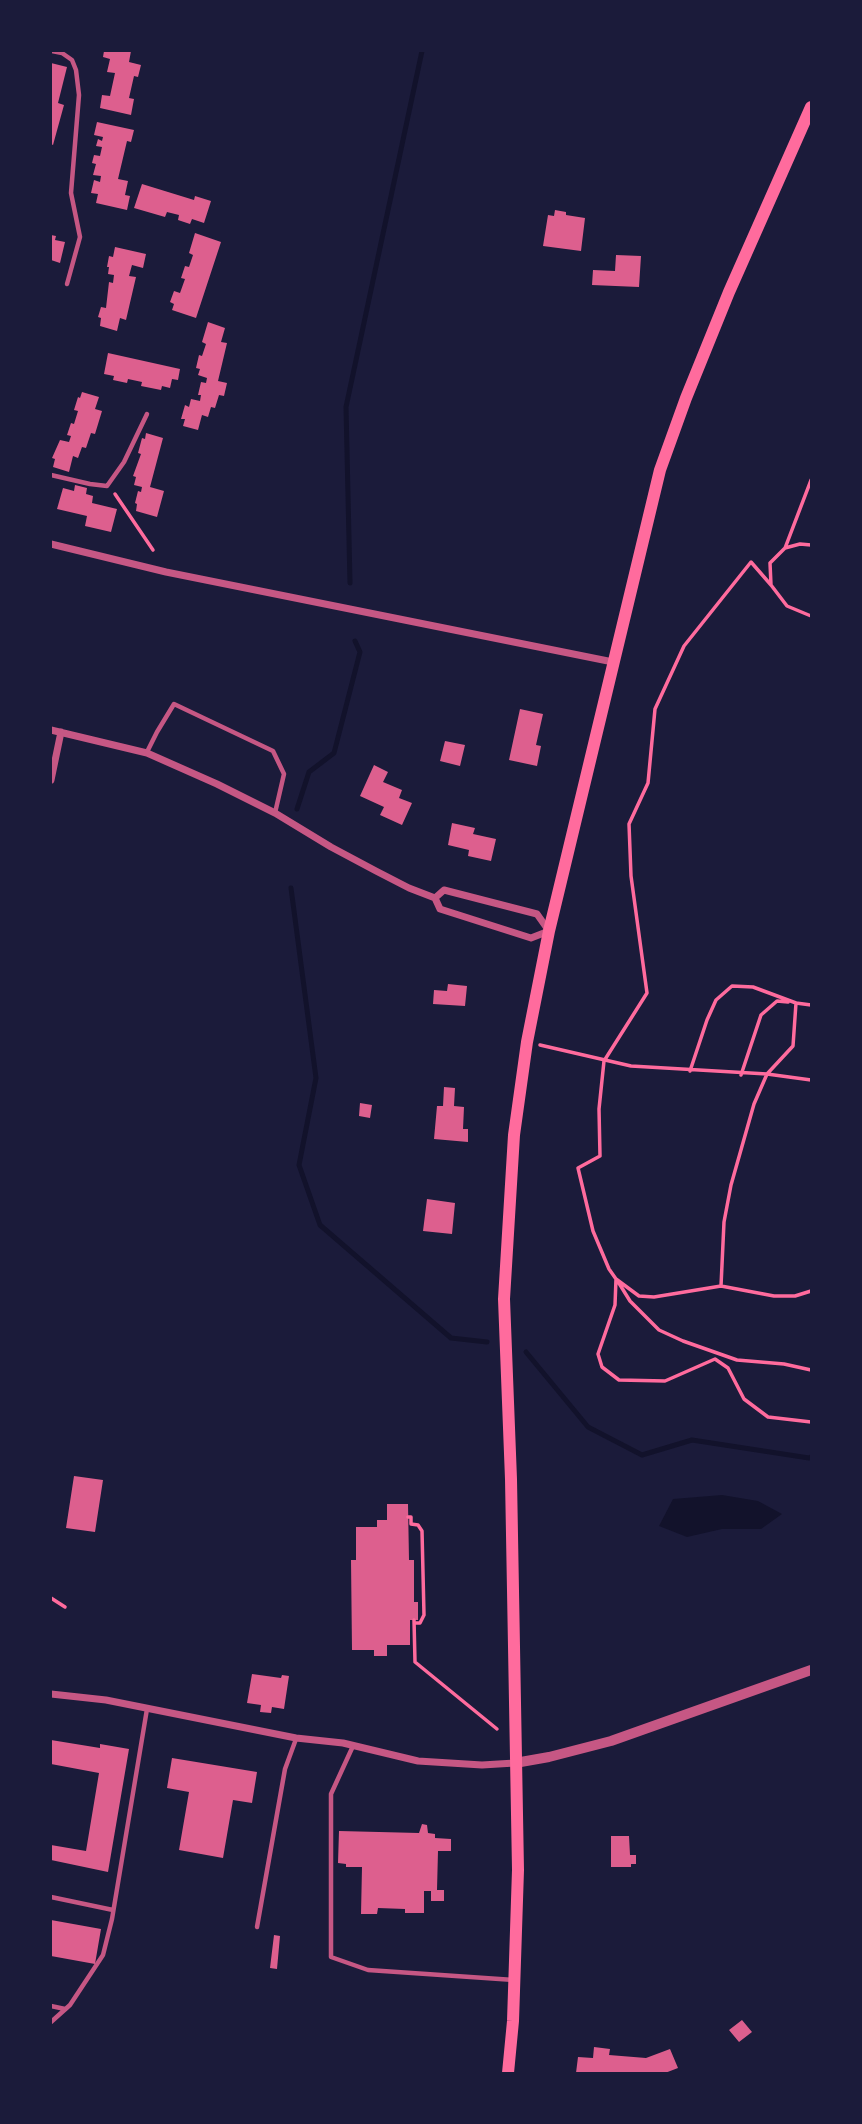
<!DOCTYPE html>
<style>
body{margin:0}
#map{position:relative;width:862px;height:2124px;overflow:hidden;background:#1b1b3a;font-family:"Fira Sans",sans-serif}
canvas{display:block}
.frame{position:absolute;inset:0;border:52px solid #1b1b3a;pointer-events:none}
</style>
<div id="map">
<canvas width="862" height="2124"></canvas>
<div class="frame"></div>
</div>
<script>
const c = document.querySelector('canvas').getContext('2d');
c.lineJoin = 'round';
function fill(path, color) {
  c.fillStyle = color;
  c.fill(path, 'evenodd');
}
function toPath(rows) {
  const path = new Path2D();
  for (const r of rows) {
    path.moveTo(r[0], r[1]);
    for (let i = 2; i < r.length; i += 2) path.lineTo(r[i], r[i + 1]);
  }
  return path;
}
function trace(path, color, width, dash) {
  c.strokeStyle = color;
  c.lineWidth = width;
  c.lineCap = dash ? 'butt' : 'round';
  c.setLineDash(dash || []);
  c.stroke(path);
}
const water = toPath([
 [722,1495,758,1501,782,1514,761,1529,722,1529,687,1537,659,1526,673,1499]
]);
const stream = toPath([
 [350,583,346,407,422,51],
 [297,809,309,772,334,753,360,652,355,641],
 [291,888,316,1078,299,1165,320,1225,451,1338,487,1342],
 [526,1352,588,1427,642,1455,692,1440,809,1458,811,1457]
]);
const building = toPath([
 [104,51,131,51,129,62,141,65,138,77,134,76,129,98,134,99,131,115,100,108,102,95,110,96,115,73,107,72,110,59,103,57],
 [51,63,67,67,58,103,64,105,53,145,51,144],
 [97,122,134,130,131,142,127,141,118,179,128,181,125,195,130,196,127,210,96,203,98,194,91,193,94,180,100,182,101,176,93,175,96,164,92,163,94,155,100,156,102,147,96,146,98,139,102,141,103,137,94,135],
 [142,184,194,200,195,196,211,201,204,223,192,219,190,224,178,220,179,215,167,212,165,217,134,208],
 [555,210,566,212,566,215,585,218,581,251,543,246,548,215,554,216],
 [195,233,221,242,196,318,172,310,174,304,170,302,174,291,180,293,185,279,181,278,185,266,189,267,193,255,189,253],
 [51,235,56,236,55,240,65,242,60,263,51,260],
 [115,247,146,254,143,268,132,265,129,276,136,277,126,320,120,318,117,331,100,326,101,318,98,317,101,307,106,308,109,282,113,283,114,275,108,274,109,267,107,267,109,256,113,257],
 [616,255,641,256,639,287,592,285,593,270,615,271],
 [208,322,225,328,221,342,227,343,218,381,227,383,224,396,219,395,215,408,211,407,208,417,202,415,198,430,183,426,185,419,181,419,185,405,189,407,191,399,200,401,201,395,198,395,201,382,206,383,207,378,198,375,200,369,196,368,199,355,202,356,206,344,202,342],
 [108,353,180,369,178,380,172,379,170,388,162,386,161,390,141,386,142,382,128,379,127,383,113,380,114,376,104,374],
 [82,392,99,397,95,409,102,411,95,434,91,433,86,448,82,447,78,458,73,456,69,472,53,467,55,459,52,458,60,440,69,442,71,436,67,435,71,423,74,424,78,411,74,410,78,397,80,398],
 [146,433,163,438,150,487,164,491,157,517,136,511,137,504,135,503,138,491,141,492,142,487,134,485,136,477,133,476,141,454,138,453,142,438,145,439],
 [75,485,87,488,86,494,93,496,92,503,117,509,111,532,85,526,87,516,57,509,63,488,74,491],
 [520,709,543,714,536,745,541,746,537,766,509,760],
 [445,741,465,745,460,766,440,761],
 [374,765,388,772,383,782,402,790,399,798,412,803,402,825,380,815,384,807,360,796],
 [452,823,475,828,473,834,496,839,491,861,468,856,469,850,448,845],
 [448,984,467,986,465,1006,433,1004,434,990,447,991],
 [444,1087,455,1088,454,1106,464,1107,463,1129,468,1129,468,1142,434,1139,437,1106,443,1106],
 [360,1103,372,1105,370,1118,359,1116],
 [427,1199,455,1203,452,1234,423,1231],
 [74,1476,103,1480,95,1532,66,1528],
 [387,1504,408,1504,409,1560,414,1560,414,1602,418,1602,418,1620,410,1620,410,1645,387,1645,387,1656,374,1656,374,1650,352,1650,351,1560,356,1560,356,1527,377,1527,377,1520,387,1520],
 [252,1674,281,1678,282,1675,289,1676,284,1709,272,1707,271,1713,260,1712,261,1705,247,1703],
 [51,1740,100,1748,100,1744,129,1749,108,1872,51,1860,51,1845,86,1851,99,1773,51,1764],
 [172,1758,257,1772,252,1803,233,1800,223,1858,179,1850,189,1792,167,1788],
 [422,1824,427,1825,428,1833,435,1834,435,1838,451,1839,451,1851,438,1851,437,1890,444,1890,444,1901,431,1901,431,1891,424,1891,424,1913,405,1913,405,1909,378,1908,377,1914,361,1914,362,1867,346,1867,346,1864,338,1863,339,1831,419,1833],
 [611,1836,629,1836,630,1855,636,1855,636,1864,631,1864,631,1867,611,1867],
 [51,1920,101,1929,95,1964,51,1956],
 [274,1935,280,1936,277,1969,270,1968],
 [742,2020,752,2032,739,2042,729,2030],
 [594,2047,610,2049,609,2055,646,2058,670,2049,678,2068,665,2073,576,2073,578,2057,593,2058]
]);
const path = toPath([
 [115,494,153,550],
 [811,545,800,544,785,548,770,563,771,585,787,606,811,616],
 [785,548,811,480],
 [771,585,751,562,684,646,655,709,648,783,629,824,631,876,647,993,604,1061,599,1109,600,1156,578,1168,593,1231,609,1269,616,1279,639,1296,654,1297,721,1286,774,1296,795,1296,811,1291],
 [796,1003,811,1005],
 [540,1045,631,1066,767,1074,811,1080],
 [690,1071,707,1020,716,1000,732,986,753,987,796,1003,793,1046,767,1074,754,1104,731,1185,724,1222,721,1286],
 [741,1075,761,1015,777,1001,788,1002],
 [616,1279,615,1305,598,1354,602,1367,619,1380,665,1381,715,1359,728,1368,744,1399,768,1417,811,1422],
 [617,1280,630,1301,659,1330,683,1341,737,1360,784,1364,811,1370],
 [408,1517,411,1517,411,1524,418,1525,422,1531,424,1615,420,1623,414,1623],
 [51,1598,65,1607],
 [414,1620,415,1662,497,1729]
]);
const service = toPath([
 [52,51,62,53,72,60,76,70,79,95,71,193,80,237,67,284],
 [51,475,90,484,107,486,124,462,147,414],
 [147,752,157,732,174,704,273,751,284,774,275,813],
 [353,1746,331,1794,331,1957,368,1970,514,1980],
 [51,1897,113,1910],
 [257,1927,285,1769,296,1739],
 [51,2006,65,2009],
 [51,2022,70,2005,103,1955,112,1919,147,1709]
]);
const minor = toPath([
 [51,544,166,572,613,662],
 [51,730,147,753,217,784,275,813,331,847,376,871,409,888,435,898,440,909,531,938,549,931,537,914,444,890,435,898],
 [51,780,61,732],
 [51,1694,106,1700,296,1738,343,1743,418,1761,482,1765,515,1763]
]);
const tertiary = toPath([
 [515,1763,549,1757,611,1741,811,1670]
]);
const secondary = toPath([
 [508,2073,513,2021,518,1870,511,1479,504,1299,514,1135,527,1042,549,931,660,470,686,398,729,292,811,107]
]);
fill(water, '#12122b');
trace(stream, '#12122b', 5);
fill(building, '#dd5f8e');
trace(path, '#ff6b9d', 3.5);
trace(service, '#c65784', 4.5);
trace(minor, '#c65784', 7);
trace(tertiary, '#c65784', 10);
trace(secondary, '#ff6b9d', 12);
</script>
